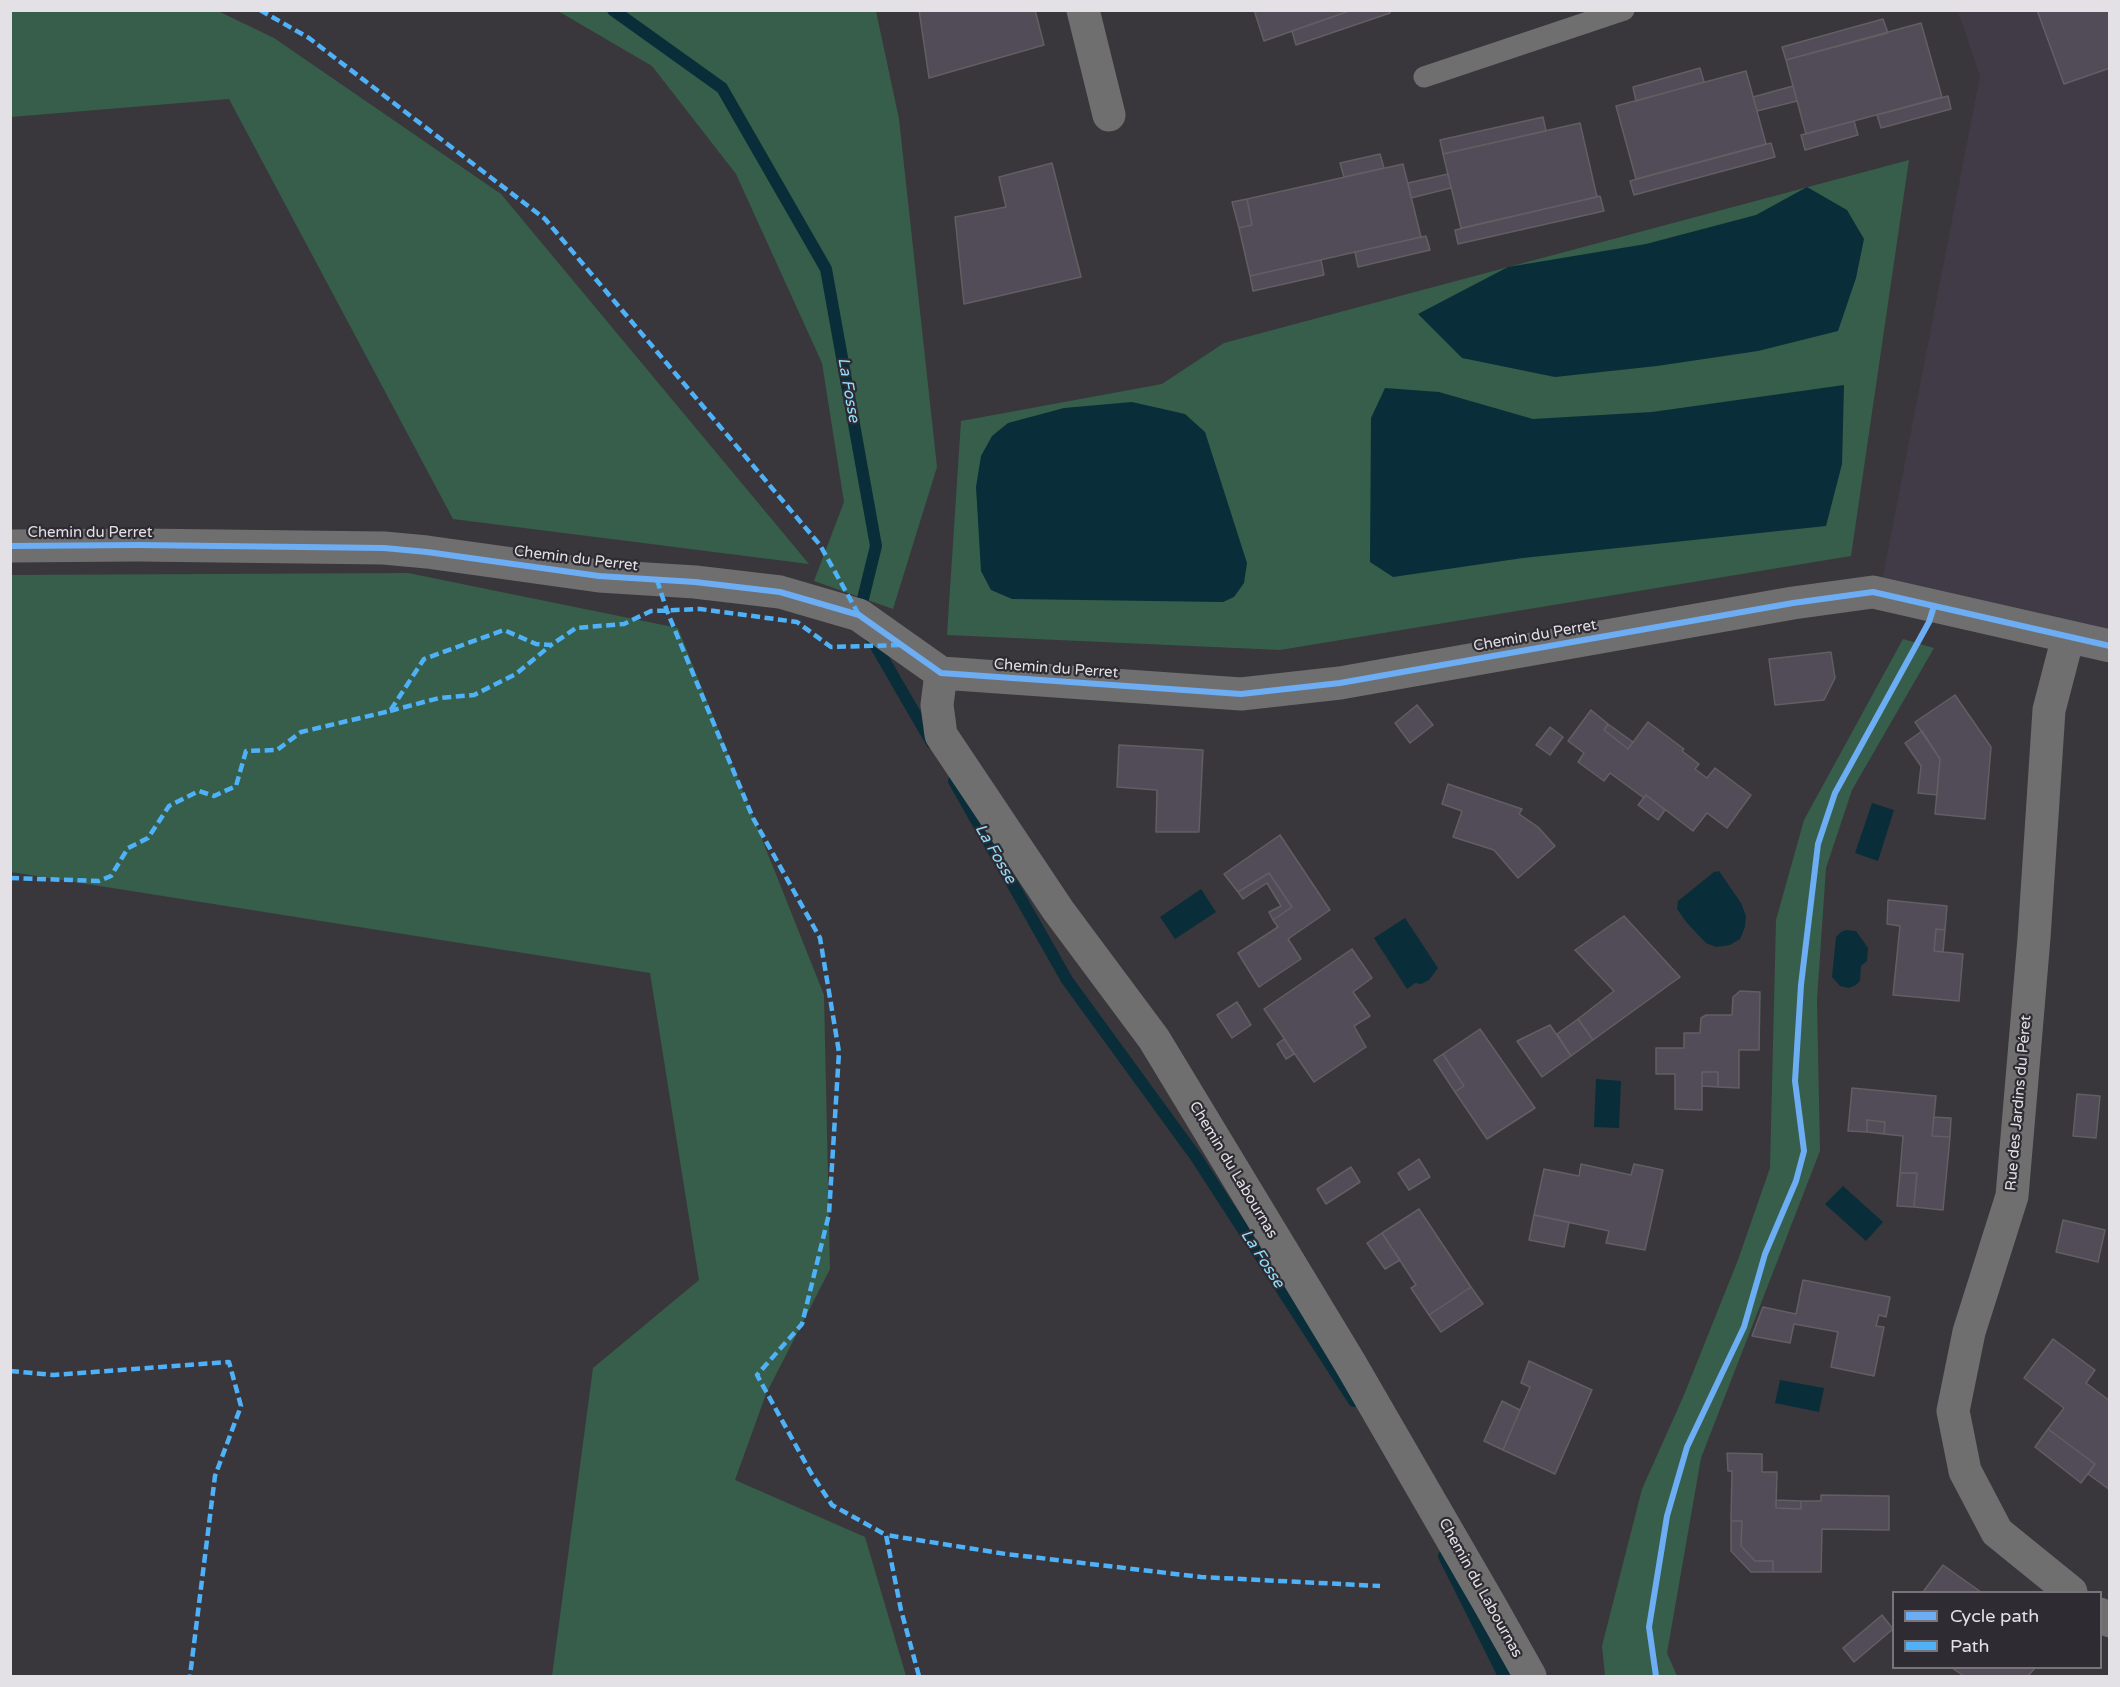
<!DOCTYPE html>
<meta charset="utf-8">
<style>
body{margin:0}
#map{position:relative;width:2120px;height:1687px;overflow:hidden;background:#39373c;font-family:"Varela Round",sans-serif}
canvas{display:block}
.frame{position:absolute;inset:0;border:12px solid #e3e1e6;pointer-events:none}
.legend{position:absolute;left:1892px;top:1591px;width:210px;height:78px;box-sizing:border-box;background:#2f2b33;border:2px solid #77747b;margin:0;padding:8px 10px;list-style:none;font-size:18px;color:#e3e1e6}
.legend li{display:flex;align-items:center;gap:12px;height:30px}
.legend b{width:30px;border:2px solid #77747b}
</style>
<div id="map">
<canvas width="2120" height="1687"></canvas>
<div class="frame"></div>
<ul class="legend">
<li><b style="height:8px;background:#6dadf4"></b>Cycle path</li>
<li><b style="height:8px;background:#4fb1f8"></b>Path</li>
</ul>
</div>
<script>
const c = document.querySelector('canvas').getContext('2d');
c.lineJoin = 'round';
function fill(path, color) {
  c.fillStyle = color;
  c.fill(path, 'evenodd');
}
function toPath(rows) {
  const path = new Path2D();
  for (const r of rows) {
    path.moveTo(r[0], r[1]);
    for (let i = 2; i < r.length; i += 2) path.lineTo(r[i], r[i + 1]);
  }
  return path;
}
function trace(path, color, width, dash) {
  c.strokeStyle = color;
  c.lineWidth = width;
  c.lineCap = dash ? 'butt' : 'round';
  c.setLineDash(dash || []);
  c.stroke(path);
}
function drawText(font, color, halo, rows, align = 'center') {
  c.font = font + ' "Varela Round",sans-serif';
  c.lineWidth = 4.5;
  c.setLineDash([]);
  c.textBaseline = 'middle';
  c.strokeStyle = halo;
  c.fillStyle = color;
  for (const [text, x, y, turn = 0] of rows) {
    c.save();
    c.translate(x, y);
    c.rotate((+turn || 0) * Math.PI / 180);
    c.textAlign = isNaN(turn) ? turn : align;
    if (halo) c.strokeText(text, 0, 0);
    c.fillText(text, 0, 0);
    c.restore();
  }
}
const built = toPath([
 [1958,11,2109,11,2109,630,1882,581,1980,76]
]);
const green = toPath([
 [11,10,221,11,220,12,274,38,501,194,809,564,453,519,229,99,11,117],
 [558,11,876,11,899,119,937,467,893,609,814,581,844,502,822,363,736,174,652,66],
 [1909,160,1851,556,1280,650,947,635,961,421,1162,384,1224,343],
 [408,573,678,628,824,995,830,1269,766,1394,735,1480,865,1537,906,1676,552,1676,593,1368,699,1280,650,973,11,872,11,575],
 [1903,639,1934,648,1852,790,1826,868,1817,1000,1820,1151,1701,1458,1667,1653,1677,1676,1605,1676,1602,1646,1642,1489,1684,1395,1738,1260,1770,1168,1776,920,1804,820]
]);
const water = toPath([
 [1807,187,1847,210,1864,239,1856,278,1838,331,1758,351,1657,366,1555,377,1462,358,1418,314,1508,267,1646,244,1756,215],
 [1844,385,1842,464,1826,526,1523,558,1393,577,1370,562,1371,418,1385,388,1439,392,1533,419,1652,412],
 [1132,402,1185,414,1205,432,1247,563,1244,583,1234,597,1223,602,1012,599,991,590,981,571,976,487,981,456,992,436,1008,423,1064,408],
 [1872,803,1894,810,1878,861,1855,853],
 [1719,871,1741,903,1746,916,1745,927,1740,939,1730,945,1716,947,1706,943,1687,923,1677,909,1678,901,1714,872],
 [1201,889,1216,912,1175,939,1160,917],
 [1405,918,1438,968,1429,980,1421,984,1415,983,1407,989,1374,938],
 [1846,930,1856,931,1868,948,1867,961,1861,966,1860,981,1856,985,1849,988,1840,986,1832,977,1836,937,1841,932],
 [1596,1079,1621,1081,1619,1128,1594,1127],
 [1843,1186,1883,1222,1866,1241,1825,1204],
 [1780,1380,1824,1388,1819,1412,1775,1403]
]);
const stream = toPath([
 [613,10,722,88,826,269,876,546,859,615],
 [870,636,932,743],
 [954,781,1067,980,1196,1157,1354,1401],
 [1444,1556,1504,1676]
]);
const building = toPath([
 [919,10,1035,10,1044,45,929,78,919,10],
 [1254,10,1352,10,1264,41,1254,10],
 [1352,10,1390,10,1390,13,1296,45,1292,31,1352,10],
 [2037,10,2110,10,2110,68,2064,84,2037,10],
 [1883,19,1888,33,1786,60,1782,47,1883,19],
 [1921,23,1942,97,1806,134,1786,60,1921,23],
 [1700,68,1704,82,1636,101,1633,87,1700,68],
 [1746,71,1766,144,1636,179,1616,106,1746,71],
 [1793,86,1797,101,1757,111,1753,97,1793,86],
 [1948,96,1951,109,1881,128,1877,115,1948,96],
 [1543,117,1546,131,1443,154,1440,140,1543,117],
 [1854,121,1858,135,1805,150,1801,135,1854,121],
 [1580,123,1597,197,1461,228,1443,154,1580,123],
 [1771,143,1775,157,1634,195,1630,181,1771,143],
 [1380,154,1384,168,1344,177,1340,163,1380,154],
 [1052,163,1081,277,964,304,955,217,1006,207,999,177,1052,163],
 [1403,164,1421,237,1250,276,1239,228,1252,225,1247,199,1403,164],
 [1448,174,1451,188,1411,198,1408,183,1448,174],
 [1600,196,1604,211,1458,244,1455,230,1600,196],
 [1247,199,1252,225,1239,228,1232,202,1247,199],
 [1426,236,1430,250,1358,267,1355,252,1426,236],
 [1321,260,1324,275,1253,291,1250,276,1321,260],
 [1831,652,1835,678,1824,700,1775,705,1769,659,1831,652],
 [1955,695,1991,747,1985,819,1935,814,1940,759,1915,722,1955,695],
 [1417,705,1433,725,1410,743,1395,723,1417,705],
 [1591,710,1608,724,1604,730,1628,749,1648,722,1684,749,1682,751,1699,764,1695,769,1707,778,1715,768,1751,795,1727,828,1707,813,1693,831,1646,795,1644,798,1610,773,1604,781,1578,762,1584,753,1568,741,1591,710],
 [1608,724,1633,742,1628,749,1604,730,1608,724],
 [1550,727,1563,737,1550,755,1536,745,1550,727],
 [1922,731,1940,759,1937,795,1918,793,1921,766,1905,743,1922,731],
 [1119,745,1203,750,1199,832,1156,832,1157,790,1117,787,1119,745],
 [1448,784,1522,809,1519,814,1538,827,1555,846,1518,878,1494,850,1453,837,1462,811,1442,804,1448,784],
 [1646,795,1665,810,1658,820,1638,805,1646,795],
 [1280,835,1330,910,1288,939,1301,959,1259,987,1238,953,1278,927,1273,920,1292,907,1269,873,1238,892,1224,874,1280,835],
 [1269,873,1292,907,1273,920,1269,912,1281,906,1267,883,1243,899,1238,892,1269,873],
 [1888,900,1947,906,1945,930,1936,929,1934,951,1963,954,1959,1001,1893,995,1900,926,1887,924,1888,900],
 [1624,916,1680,977,1593,1040,1578,1019,1614,991,1575,950,1624,916],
 [1936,929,1945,930,1943,952,1934,951,1936,929],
 [1352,949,1372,978,1353,992,1370,1016,1354,1026,1366,1047,1314,1082,1264,1009,1352,949],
 [1740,991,1760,992,1759,1050,1739,1050,1739,1088,1718,1087,1718,1072,1702,1072,1702,1110,1675,1109,1675,1074,1656,1074,1656,1048,1684,1048,1684,1033,1700,1033,1701,1018,1706,1015,1732,1015,1733,997,1740,991],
 [1237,1002,1251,1025,1232,1038,1217,1015,1237,1002],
 [1578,1019,1593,1040,1571,1056,1557,1034,1578,1019],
 [1550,1025,1571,1056,1542,1077,1517,1041,1550,1025],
 [1480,1029,1535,1108,1487,1139,1455,1092,1464,1086,1443,1054,1480,1029],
 [1284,1039,1294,1054,1286,1059,1277,1044,1284,1039],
 [1443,1054,1464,1086,1455,1092,1434,1060,1443,1054],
 [1702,1072,1718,1072,1718,1087,1702,1086,1702,1072],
 [1852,1088,1936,1096,1932,1136,1950,1137,1943,1210,1914,1207,1917,1173,1900,1173,1903,1136,1884,1134,1885,1122,1867,1120,1867,1132,1848,1131,1852,1088],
 [2077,1094,2100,1096,2096,1138,2073,1136,2077,1094],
 [1934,1117,1951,1118,1950,1137,1932,1136,1934,1117],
 [1867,1120,1885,1122,1884,1134,1867,1132,1867,1120],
 [1419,1159,1430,1177,1409,1190,1398,1173,1419,1159],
 [1581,1164,1631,1175,1634,1164,1663,1170,1645,1250,1606,1243,1609,1231,1534,1215,1544,1169,1579,1176,1581,1164],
 [1351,1167,1360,1182,1326,1204,1317,1189,1351,1167],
 [1900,1173,1917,1173,1914,1207,1897,1206,1900,1173],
 [1419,1209,1471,1287,1429,1315,1411,1288,1416,1285,1382,1233,1419,1209],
 [1534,1215,1569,1222,1564,1247,1529,1240,1534,1215],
 [2063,1220,2105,1230,2098,1262,2056,1252,2063,1220],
 [1382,1233,1400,1260,1385,1269,1367,1243,1382,1233],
 [1803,1280,1890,1297,1886,1317,1879,1315,1876,1326,1884,1327,1874,1376,1831,1367,1838,1332,1794,1324,1790,1343,1752,1336,1763,1307,1796,1314,1803,1280],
 [1471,1287,1483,1304,1441,1332,1429,1315,1471,1287],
 [2053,1339,2095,1370,2086,1383,2110,1401,2110,1490,2088,1474,2095,1464,2048,1429,2064,1408,2024,1378,2053,1339],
 [1529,1361,1592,1390,1555,1474,1503,1450,1530,1387,1521,1383,1529,1361],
 [1502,1401,1520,1410,1503,1450,1484,1441,1502,1401],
 [2048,1429,2095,1464,2081,1483,2035,1447,2048,1429],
 [1727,1453,1762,1454,1762,1472,1777,1472,1776,1508,1801,1509,1801,1501,1821,1501,1821,1495,1889,1496,1889,1530,1822,1529,1821,1572,1773,1572,1773,1561,1755,1561,1741,1546,1742,1521,1731,1521,1732,1471,1728,1471,1727,1453],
 [1776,1500,1801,1501,1801,1509,1776,1508,1776,1500],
 [1731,1521,1742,1521,1741,1546,1755,1561,1773,1561,1773,1572,1751,1572,1731,1551,1731,1521],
 [1943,1565,1981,1592,1923,1592,1943,1565],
 [1882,1615,1893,1629,1854,1662,1843,1648,1882,1615],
 [1952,1668,2035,1668,2028,1676,1964,1676,1952,1668]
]);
const service = toPath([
 [1424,77,1624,10]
]);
const minor = toPath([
 [1083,10,1109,115],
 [10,546,138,545,384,548,427,552,599,576,695,582,780,592,859,615,941,673,1241,694,1340,683,1793,603,1873,592,2110,646],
 [2068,637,2049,710,2034,938,2012,1196,1969,1332,1953,1411,1965,1471,1997,1532,2071,1592],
 [941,673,937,705,941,735,1058,910,1154,1039,1350,1363,1490,1605,1530,1676],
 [2100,1614,2110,1621]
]);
const quiet = toPath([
 [260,10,309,38,545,219,820,545,859,615],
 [657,580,667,611,753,818,820,938,839,1052,829,1214,802,1324,757,1375,811,1473,832,1505,886,1535],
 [390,711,439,698,474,695,516,674,551,645],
 [10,878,99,881,111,876,128,848,148,838,169,806,199,791,214,796,236,786,246,751,277,750,301,732,390,711,424,659,504,630,536,644,551,645,576,628,624,624,651,611,700,609,797,622,831,647,902,645],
 [10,1371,54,1375,229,1362,241,1406,215,1476,190,1676],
 [919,1676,901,1610,886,1535,1006,1554,1201,1577,1380,1586]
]);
const cycleway = toPath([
 [10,546,138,545,384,548,427,552,599,576,695,582,780,592,859,615,941,673,1241,694,1340,683,1793,603,1873,592,2110,646],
 [1656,1676,1649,1627,1667,1516,1687,1447,1744,1327,1765,1254,1796,1181,1804,1151,1795,1081,1801,985,1818,844,1835,793,1929,622,1934,606]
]);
const streetNames = [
 ["Chemin du Perret",90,533],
 ["Chemin du Perret",576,559,7],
 ["Chemin du Perret",1535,636,-10],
 ["Chemin du Perret",1056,669,4],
 ["Rue des Jardins du Péret",2019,1103,-85],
 ["Chemin du Labournas",1233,1170,59],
 ["Chemin du Labournas",1480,1588,61]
];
const waterNames = [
 ["La Fosse",848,390,80],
 ["La Fosse",995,854,60],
 ["La Fosse",1262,1259,57]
];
fill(built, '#413b48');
fill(green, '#365e4a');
fill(water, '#092e39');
trace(stream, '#092e39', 12);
fill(building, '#524c58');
trace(building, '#615f63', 1.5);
trace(service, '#6f6f70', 21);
trace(minor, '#6f6f70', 33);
trace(quiet, '#4fb1f8', 4.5, [9, 4.5]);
trace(cycleway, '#6dadf4', 6);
drawText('15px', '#e3e1e6', '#2f2b33', streetNames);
drawText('italic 16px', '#8edefc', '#2f2b33', waterNames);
</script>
